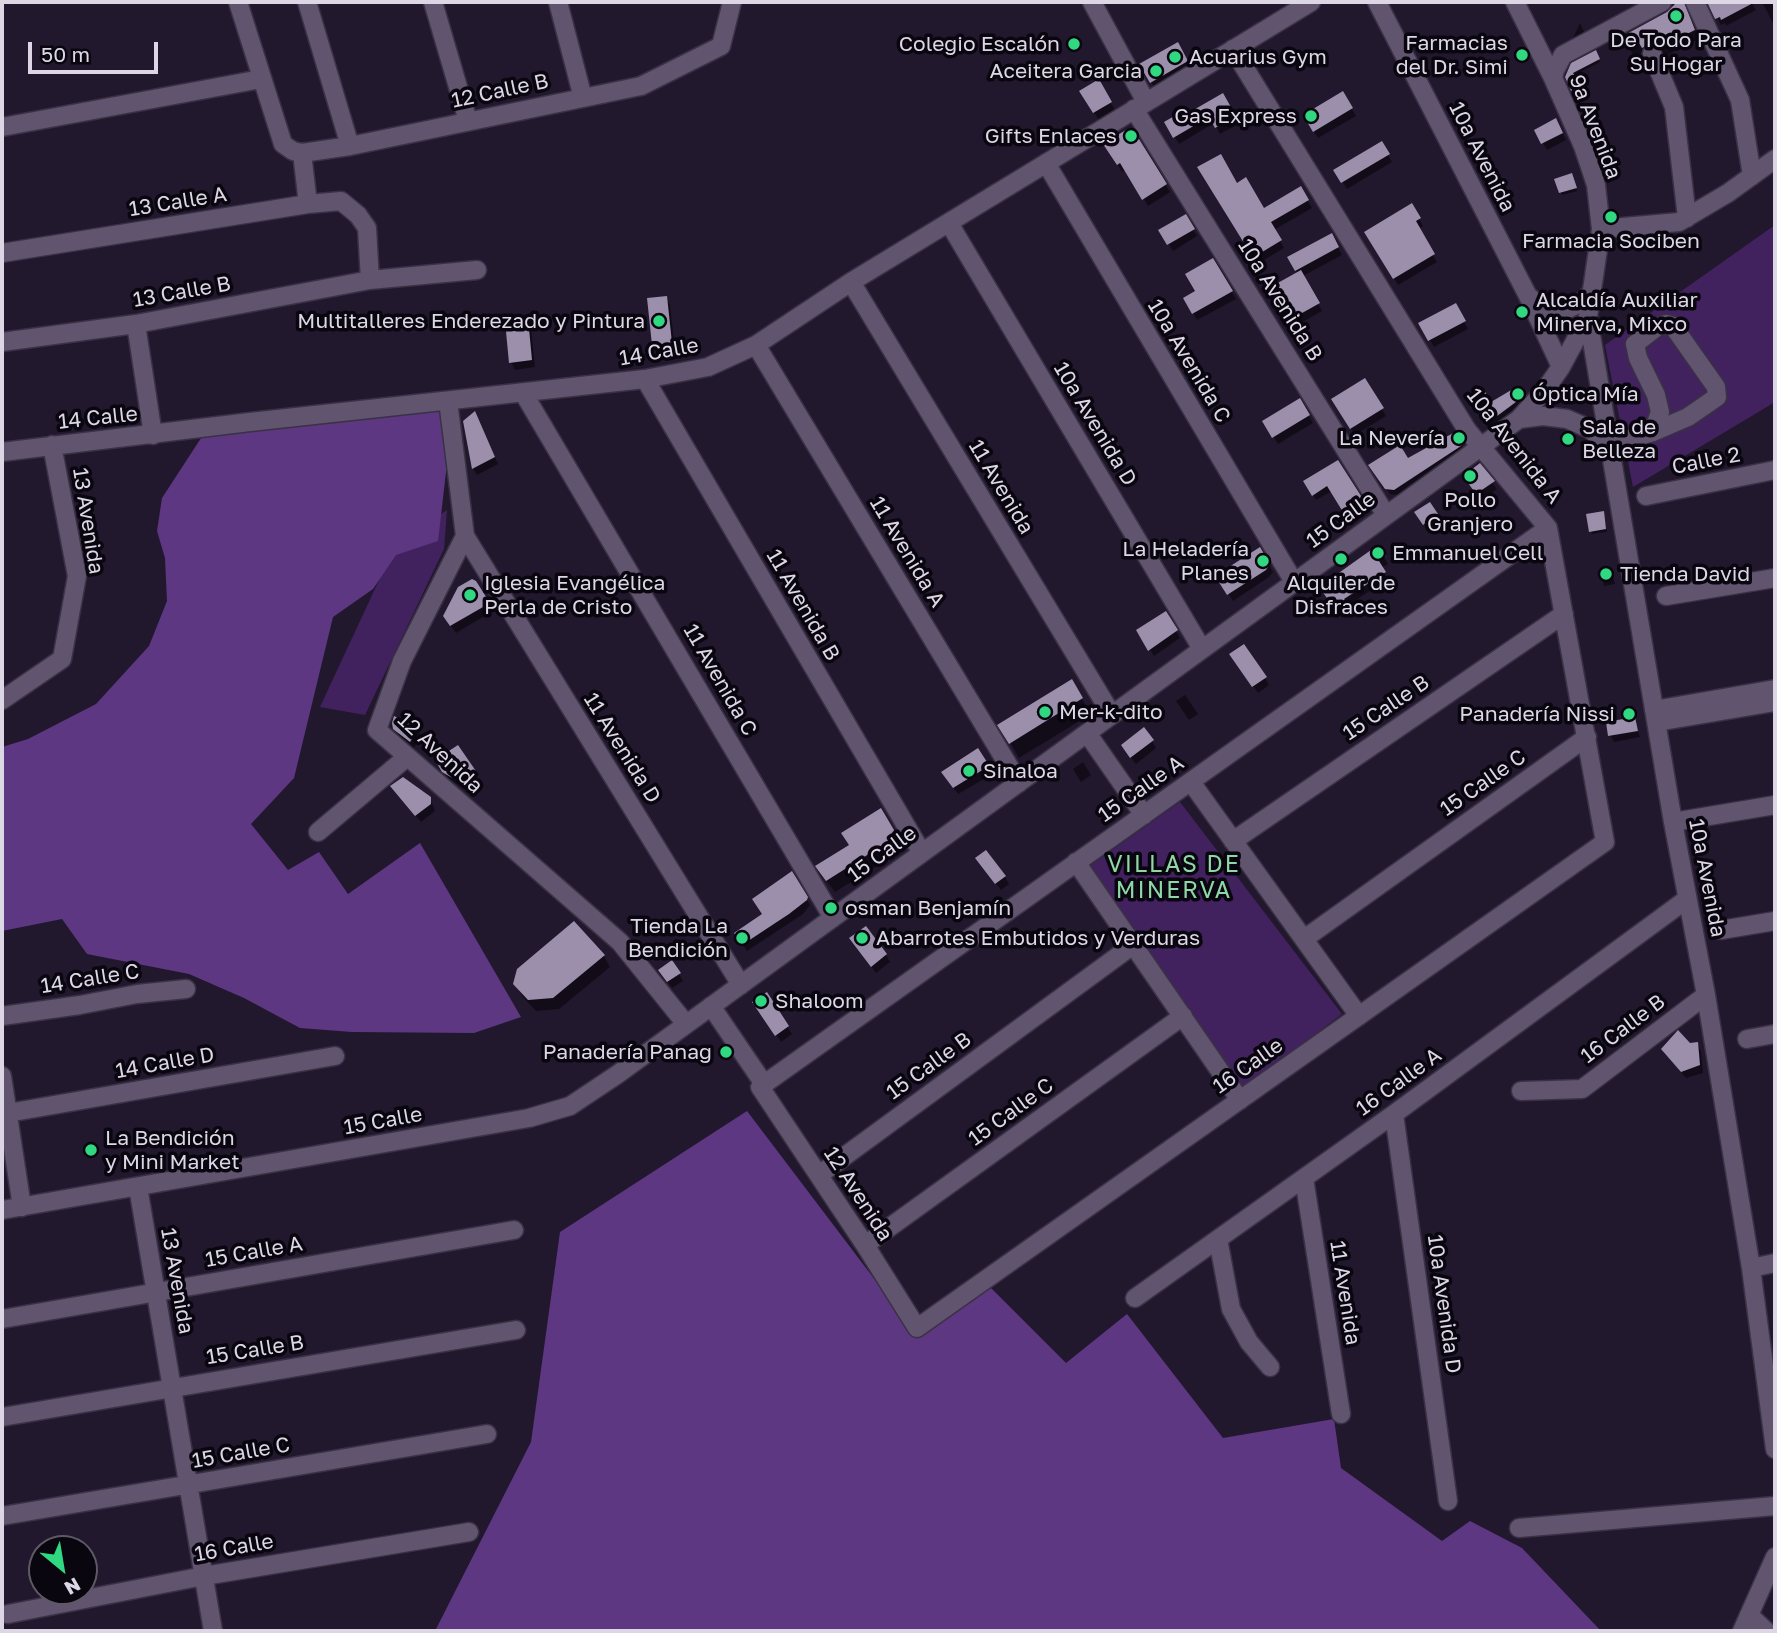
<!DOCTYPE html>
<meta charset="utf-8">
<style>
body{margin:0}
#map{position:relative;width:1777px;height:1633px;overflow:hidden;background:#22182e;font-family:"Golos Text",sans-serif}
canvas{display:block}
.frame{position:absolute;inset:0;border:4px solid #dcd6e5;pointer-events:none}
.north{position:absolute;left:28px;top:1535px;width:70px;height:70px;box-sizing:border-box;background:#0a060f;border:2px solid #5e5965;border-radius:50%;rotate:150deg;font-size:19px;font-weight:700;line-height:28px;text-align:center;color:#dcd6e5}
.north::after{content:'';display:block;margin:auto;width:24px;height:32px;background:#31d882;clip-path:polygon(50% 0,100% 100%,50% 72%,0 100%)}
.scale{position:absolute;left:28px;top:42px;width:130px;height:32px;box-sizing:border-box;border:4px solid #dcd6e5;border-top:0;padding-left:9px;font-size:21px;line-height:24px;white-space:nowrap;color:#dcd6e5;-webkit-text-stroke:5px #0a060f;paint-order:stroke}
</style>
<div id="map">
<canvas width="1777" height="1633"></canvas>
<div class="frame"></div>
<div class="north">N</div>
<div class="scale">50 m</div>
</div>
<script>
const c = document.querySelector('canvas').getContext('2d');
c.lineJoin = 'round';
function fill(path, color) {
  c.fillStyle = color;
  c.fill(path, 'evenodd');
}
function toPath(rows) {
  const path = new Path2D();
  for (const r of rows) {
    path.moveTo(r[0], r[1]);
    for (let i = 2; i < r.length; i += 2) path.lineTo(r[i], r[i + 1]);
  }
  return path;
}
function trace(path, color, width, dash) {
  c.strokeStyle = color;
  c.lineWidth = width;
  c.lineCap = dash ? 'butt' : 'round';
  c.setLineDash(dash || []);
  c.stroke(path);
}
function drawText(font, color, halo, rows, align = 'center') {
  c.font = font + ' "Golos Text",sans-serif';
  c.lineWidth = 7;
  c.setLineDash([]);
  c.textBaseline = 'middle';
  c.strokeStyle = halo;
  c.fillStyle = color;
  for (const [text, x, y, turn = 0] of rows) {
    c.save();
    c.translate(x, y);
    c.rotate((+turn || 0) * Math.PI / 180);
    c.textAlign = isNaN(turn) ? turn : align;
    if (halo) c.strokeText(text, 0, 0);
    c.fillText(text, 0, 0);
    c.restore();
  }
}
const green = toPath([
 [1775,225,1775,402,1633,487,1605,345],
 [447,510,444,549,365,715,320,707,394,548],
 [1180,802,1342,1014,1242,1090,1084,870]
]);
const forest = toPath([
 [437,408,451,429,438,541,396,555,373,589,333,617,294,778,251,824,288,870,319,852,348,894,420,843,521,1017,474,1033,352,1032,300,1028,244,998,189,974,87,954,62,919,2,931,2,747,28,739,96,704,149,646,167,601,165,558,157,531,162,498,205,432],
 [747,1111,916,1334,982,1279,1066,1363,1127,1314,1223,1438,1334,1419,1341,1468,1442,1541,1470,1521,1522,1548,1601,1631,435,1631,531,1442,560,1232]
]);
const shadow = toPath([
 [1684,2,1699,39,1667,55,1659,52,1646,51,1634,57,1624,37,1669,13,1674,6],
 [1709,2,1751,2,1756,10,1726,26,1725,23,1721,25],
 [1762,2,1775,2,1775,27],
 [1580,23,1585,34,1574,40,1573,38],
 [1178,45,1191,69,1155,89,1141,65],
 [1595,53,1600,62,1573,76,1580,90,1574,93,1567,77],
 [1098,82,1115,110,1098,119,1082,91],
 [1343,94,1356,116,1318,138,1305,116],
 [1222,95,1239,124,1220,134,1214,123,1179,144,1166,123,1189,114],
 [1560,128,1566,140,1547,150,1536,130],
 [1133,132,1170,192,1148,206,1126,169,1122,172,1105,144],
 [1381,143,1392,162,1347,189,1335,170],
 [1573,178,1577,191,1562,195,1557,180],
 [1236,185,1263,210,1301,189,1312,208,1274,230,1284,248,1254,266,1242,246,1246,243],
 [1412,205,1423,226,1418,229,1437,262,1398,285,1366,232],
 [1185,216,1197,236,1173,251,1161,231],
 [1331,235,1342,255,1303,276,1322,311,1292,328,1269,290,1298,274,1289,258],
 [1213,261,1236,299,1197,320,1185,299,1198,292],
 [666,298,670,305,675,350,658,351,653,344],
 [1455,305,1468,329,1434,347,1421,324],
 [527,320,531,327,535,367,515,370,511,362],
 [1365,380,1386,416,1355,435,1333,399],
 [1518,388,1525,401,1489,428,1472,399,1490,404],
 [1299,400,1313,423,1278,444,1264,422],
 [479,421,498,464,477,475,473,469,465,422],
 [1454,434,1466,451,1397,495,1390,494,1374,471,1407,460],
 [1338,462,1365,506,1363,515,1350,522,1332,491,1316,500,1305,481],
 [1479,466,1497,489,1482,500,1469,483],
 [1430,504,1438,518,1426,527,1417,513],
 [1604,516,1607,532,1592,534,1591,531],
 [1378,548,1388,564,1381,568,1388,579,1347,606,1350,612,1342,618,1325,594],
 [1260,550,1273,572,1269,577,1233,601,1218,576],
 [1611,567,1615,584,1604,586,1600,569],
 [475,582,493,611,456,633,449,623],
 [1166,614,1180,638,1154,656,1138,631],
 [1236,662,1265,678,1269,685,1258,693],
 [1071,681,1091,714,1019,758,1000,725],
 [1185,695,1198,714,1189,720,1176,701],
 [1634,719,1640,737,1614,742,1610,735],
 [395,728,417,729,421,736,414,748,399,736],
 [1152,741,1156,748,1136,764,1127,753],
 [458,747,480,782,466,790,449,779,437,760],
 [978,751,990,771,984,779,958,794,947,779],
 [1083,762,1091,775,1081,782,1073,769],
 [397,793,430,798,435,811,421,822],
 [881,810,900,844,898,853,835,892,825,879],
 [982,865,1005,877,1009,884,1001,890],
 [792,874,810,905,803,914,747,951,736,934,764,915],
 [574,924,604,956,610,967,559,1009,536,1011,522,996,515,984],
 [856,945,886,955,890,962,876,973],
 [679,974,683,981,672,988,664,977],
 [766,994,792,1034,781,1042,759,1009],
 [1697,1044,1701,1051,1703,1073,1686,1078,1663,1050]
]);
const building = toPath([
 [1677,2,1684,2,1695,30,1660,47,1653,43,1642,48,1639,43,1628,49,1621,37,1667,12],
 [1707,2,1755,2,1721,20,1720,17,1715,19],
 [1178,42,1188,61,1150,83,1139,64],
 [1596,50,1600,59,1573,73,1580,86,1571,91,1565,77,1571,63],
 [1099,79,1112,102,1093,113,1079,91],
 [1343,91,1353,108,1313,132,1303,115],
 [1223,93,1236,116,1215,128,1209,117,1173,138,1164,122,1188,108,1190,112],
 [1556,118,1563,133,1541,144,1534,130],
 [1129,128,1134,131,1167,184,1142,200,1120,163,1117,165,1103,144],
 [1382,141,1390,154,1341,183,1333,170],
 [1221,154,1237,183,1246,177,1264,208,1301,186,1309,200,1271,222,1282,240,1249,260,1240,245,1244,243,1197,167],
 [1572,173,1577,188,1559,193,1554,179],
 [1412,203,1421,218,1416,221,1435,254,1393,279,1364,232],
 [1186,214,1195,229,1167,245,1158,230],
 [1332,233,1339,247,1295,271,1287,257],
 [1213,258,1233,291,1192,314,1183,298,1195,291,1185,274],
 [1301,270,1320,303,1286,322,1267,289],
 [667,296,672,343,652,345,647,298],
 [1456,303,1466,321,1428,341,1418,323],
 [528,318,532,360,509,363,505,321],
 [1365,378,1384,408,1350,429,1331,399],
 [1518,386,1524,396,1485,425,1470,399,1484,390,1491,402],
 [1300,398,1310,415,1272,438,1262,421],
 [475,411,495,457,472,469,463,421],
 [1455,432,1464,444,1394,490,1385,489,1368,465,1400,445,1408,458],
 [1338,460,1363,499,1360,509,1346,517,1327,486,1312,496,1303,481],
 [1480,463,1495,481,1476,494,1463,476],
 [1430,502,1438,514,1423,525,1414,512],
 [1604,511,1606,529,1589,532,1586,514],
 [1378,545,1386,556,1379,561,1386,572,1344,599,1348,604,1337,612,1319,587],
 [1260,547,1270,564,1266,570,1227,595,1215,576],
 [472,579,476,581,490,603,450,626,443,616,458,587],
 [1166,611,1178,630,1148,651,1136,630],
 [1244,644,1267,677,1252,687,1229,654],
 [1072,679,1083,698,1009,744,997,725],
 [394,716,419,728,410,742,393,729,392,723],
 [1635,717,1638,731,1608,736,1606,722],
 [1144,727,1154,740,1130,758,1121,745],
 [458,745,478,774,461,783,442,772,435,760],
 [978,748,987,762,984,769,953,788,941,772],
 [403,777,431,797,431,804,415,816,390,786],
 [881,808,894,830,891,840,826,881,815,866,849,845,841,833],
 [986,850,1006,876,995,884,975,858],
 [792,871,808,897,807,900,789,914,742,945,734,933,762,914,752,899],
 [574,921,605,955,553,998,528,1000,513,984,517,969],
 [866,926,887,954,871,967,849,938],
 [672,960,681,973,667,982,658,970],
 [767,992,789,1026,775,1036,752,1002],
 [1678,1030,1690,1043,1698,1042,1700,1065,1681,1072,1661,1049]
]);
const minor = toPath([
 [238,2,283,144,293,151,302,153,350,146,641,86,721,46,732,2],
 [307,2,350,146],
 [433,2,468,121],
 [558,2,583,98],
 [1092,2,1146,102],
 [1377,2,1528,296,1561,367],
 [1695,2,1740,100,1752,176],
 [1233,49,1467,430,1548,528,1605,842,917,1328,865,1245,760,1087,1548,528],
 [1652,54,1674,107,1687,218],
 [1553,78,1555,70,1563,55,1662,2],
 [1134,109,1386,515],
 [2,127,261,79],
 [302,153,308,204],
 [1046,163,1294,582],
 [949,223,1202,649],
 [1601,229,1679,222,1728,193,1775,159],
 [2,253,308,204,341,201,358,215,367,228,370,280],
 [851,282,1112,715],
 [1528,296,1539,305,1553,309,1568,309,1582,302,1592,292],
 [1588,317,1673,822,1706,995,1751,1268,1775,1449],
 [136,324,153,435],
 [2,342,136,324,370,280,477,270],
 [756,345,1019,783],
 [645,379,922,853],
 [524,394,833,918],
 [448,401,465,536,402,661,377,730,620,942,686,1024],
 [1519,419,1543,416,1567,419,1590,429,1608,445],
 [1608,445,1653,432,1688,417,1717,397,1716,387,1673,326,1666,324,1657,327,1635,344,1638,358,1656,395,1660,412,1653,432],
 [2,452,250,422,645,379,708,367,756,345,851,282,1311,2],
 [1646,496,1775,470],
 [465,536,741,985],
 [1666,596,1775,578],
 [2,700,62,659,77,576,52,445],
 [1654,710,1775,689],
 [1657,722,1775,702],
 [1087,733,1144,815],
 [1191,782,1359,1016],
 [1673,822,1775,805],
 [318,832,407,757],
 [1233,841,1564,614],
 [1076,862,1240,1100],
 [1721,930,1775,921],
 [1304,939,1587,737],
 [711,1006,764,1084],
 [2,1016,80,1005,137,994,186,989],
 [1747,1039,1775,1034],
 [2,1076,22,1207],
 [1521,1091,1582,1089,1706,995],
 [2,1114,335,1056],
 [1394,1114,1448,1501],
 [819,1175,1133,945],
 [1304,1178,1341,1414],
 [138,1187,213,1631],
 [2,1210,529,1118,570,1106,618,1074,1519,419,1545,390,1561,367,1588,317,1601,229,1596,185,1583,146,1553,78,1515,2],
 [1218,1239,1231,1309,1249,1342,1270,1367],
 [865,1245,1183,1016],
 [1751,1268,1775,1263],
 [1135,1298,1394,1114,1687,899],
 [2,1319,514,1230],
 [2,1417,516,1330],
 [2,1516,487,1434],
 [1519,1528,1775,1506],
 [8,1614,204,1576,469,1532],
 [1749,1615,1766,1631],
 [1742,1631,1775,1557]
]);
const markers = [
 [1676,16,7,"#31d882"],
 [1074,44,7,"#31d882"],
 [1522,55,7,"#31d882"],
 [1175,57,7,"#31d882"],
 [1156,71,7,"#31d882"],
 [1311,116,7,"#31d882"],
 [1131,136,7,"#31d882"],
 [1611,217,7,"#31d882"],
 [1522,312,7,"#31d882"],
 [659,321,7,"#31d882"],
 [1518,394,7,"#31d882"],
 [1459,438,7,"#31d882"],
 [1568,439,7,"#31d882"],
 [1470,476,7,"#31d882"],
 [1378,553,7,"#31d882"],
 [1341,559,7,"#31d882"],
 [1263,561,7,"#31d882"],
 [1606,574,7,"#31d882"],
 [470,595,7,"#31d882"],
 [1045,712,7,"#31d882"],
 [1629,714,7,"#31d882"],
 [969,771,7,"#31d882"],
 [831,908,7,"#31d882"],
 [742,938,7,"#31d882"],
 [862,938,7,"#31d882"],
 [761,1001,7,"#31d882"],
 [726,1052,7,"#31d882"],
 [91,1150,7,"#31d882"]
];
const poiNames = [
 ["De Todo Para",1676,40,"center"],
 ["Su Hogar",1676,64,"center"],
 ["Farmacias",1508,43,"right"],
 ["del Dr. Simi",1508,67,"right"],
 ["Colegio Escalón",1060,44,"right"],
 ["Acuarius Gym",1189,57],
 ["Aceitera Garcia",1142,71,"right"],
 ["Gas Express",1297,116,"right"],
 ["Gifts Enlaces",1117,136,"right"],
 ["Farmacia Sociben",1611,241,"center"],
 ["Alcaldía Auxiliar",1536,300],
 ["Minerva, Mixco",1536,324],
 ["Multitalleres Enderezado y Pintura",645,321,"right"],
 ["Óptica Mía",1532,394],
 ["Sala de",1582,427],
 ["Belleza",1582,451],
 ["La Nevería",1445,438,"right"],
 ["Pollo",1470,500,"center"],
 ["Granjero",1470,524,"center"],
 ["La Heladería",1249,549,"right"],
 ["Planes",1249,573,"right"],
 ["Emmanuel Cell",1392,553],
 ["Tienda David",1620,574],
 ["Iglesia Evangélica",484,583],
 ["Perla de Cristo",484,607],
 ["Alquiler de",1341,583,"center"],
 ["Disfraces",1341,607,"center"],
 ["Mer-k-dito",1059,712],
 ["Panadería Nissi",1615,714,"right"],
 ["Sinaloa",983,771],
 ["osman Benjamín",845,908],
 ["Tienda La",728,926,"right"],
 ["Bendición",728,950,"right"],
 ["Abarrotes Embutidos y Verduras",876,938],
 ["Shaloom",775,1001],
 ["Panadería Panag",712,1052,"right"],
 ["La Bendición",105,1138],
 ["y Mini Market",105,1162]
];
const streetNames = [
 ["12 Calle B",500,91,-12],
 ["9a Avenida",1595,127,69],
 ["10a Avenida",1482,157,63],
 ["13 Calle A",178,202,-9],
 ["13 Calle B",182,292,-10],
 ["10a Avenida B",1280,300,58],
 ["14 Calle",659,352,-10],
 ["10a Avenida C",1189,361,59],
 ["14 Calle",98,418,-6],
 ["10a Avenida D",1095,424,59],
 ["10a Avenida A",1514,446,52],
 ["Calle 2",1706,461,-11],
 ["11 Avenida",1001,487,59],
 ["15 Calle",1341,520,-36],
 ["13 Avenida",88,521,81],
 ["11 Avenida A",907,552,59],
 ["11 Avenida B",803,605,60],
 ["11 Avenida C",720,680,60],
 ["15 Calle B",1386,708,-34],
 ["11 Avenida D",622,748,58],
 ["12 Avenida",440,753,43],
 ["15 Calle C",1483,783,-35],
 ["15 Calle A",1141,789,-35],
 ["15 Calle",882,854,-36],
 ["10a Avenida",1707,878,79],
 ["14 Calle C",90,979,-9],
 ["16 Calle B",1623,1029,-37],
 ["14 Calle D",165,1063,-10],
 ["15 Calle B",929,1066,-36],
 ["16 Calle",1248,1066,-35],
 ["16 Calle A",1399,1082,-36],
 ["15 Calle C",1011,1112,-36],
 ["15 Calle",383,1121,-10],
 ["12 Avenida",858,1194,57],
 ["15 Calle A",254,1252,-10],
 ["13 Avenida",177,1281,80],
 ["11 Avenida",1345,1293,81],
 ["10a Avenida D",1444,1304,82],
 ["15 Calle B",255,1350,-9],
 ["15 Calle C",241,1453,-10],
 ["16 Calle",234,1548,-10]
];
const neighbourhoodNames = [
 ["VILLAS DE",1174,865],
 ["MINERVA",1174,891]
];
fill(green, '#41225e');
fill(forest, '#5d3781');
fill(shadow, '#0007');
fill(building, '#9c8fac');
trace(minor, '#3a3244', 21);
trace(minor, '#60546e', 18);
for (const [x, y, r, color] of markers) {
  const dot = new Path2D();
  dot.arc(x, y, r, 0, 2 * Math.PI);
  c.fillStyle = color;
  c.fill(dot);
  trace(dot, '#0a060f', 2.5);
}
drawText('21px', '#dcd6e5', '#0a060f', poiNames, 'left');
drawText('21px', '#dcd6e5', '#0a060f', streetNames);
c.letterSpacing = '2px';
drawText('23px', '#8ed7a7', '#0a060f', neighbourhoodNames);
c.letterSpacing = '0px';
</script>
